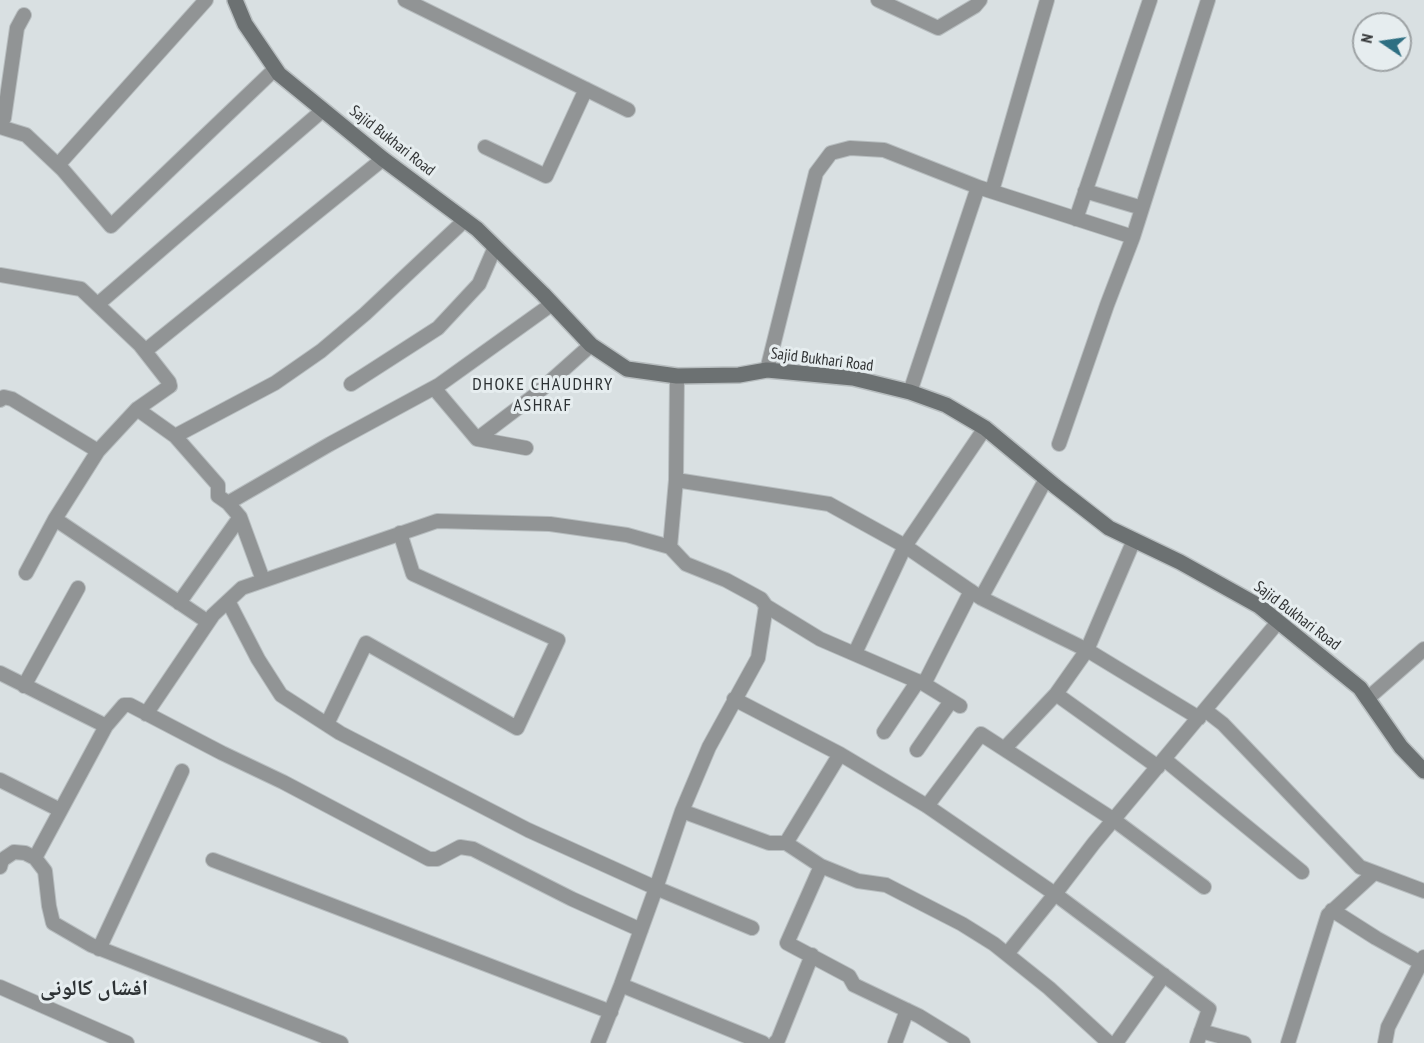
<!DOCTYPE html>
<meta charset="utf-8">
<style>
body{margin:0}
#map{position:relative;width:1424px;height:1043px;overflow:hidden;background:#d9e0e2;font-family:"PT Sans Narrow",sans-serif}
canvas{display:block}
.north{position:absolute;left:1352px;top:12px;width:60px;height:60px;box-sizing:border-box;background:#e6edef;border:2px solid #9da2a4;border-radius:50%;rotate:283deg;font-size:16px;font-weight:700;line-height:24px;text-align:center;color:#303233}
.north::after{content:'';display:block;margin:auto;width:21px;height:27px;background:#2e6f82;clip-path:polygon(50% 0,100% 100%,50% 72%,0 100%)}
</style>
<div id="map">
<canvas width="1424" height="1043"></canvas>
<div class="north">N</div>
</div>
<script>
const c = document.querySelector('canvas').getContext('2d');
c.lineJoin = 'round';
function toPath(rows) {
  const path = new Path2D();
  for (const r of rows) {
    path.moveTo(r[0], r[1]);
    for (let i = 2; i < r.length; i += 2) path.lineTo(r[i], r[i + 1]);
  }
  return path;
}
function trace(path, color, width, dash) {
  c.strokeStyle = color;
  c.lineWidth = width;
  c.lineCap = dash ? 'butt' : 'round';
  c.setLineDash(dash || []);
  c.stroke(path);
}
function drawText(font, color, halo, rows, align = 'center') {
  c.font = font + ' "PT Sans Narrow","Noto Naskh Arabic",sans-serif';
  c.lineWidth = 6;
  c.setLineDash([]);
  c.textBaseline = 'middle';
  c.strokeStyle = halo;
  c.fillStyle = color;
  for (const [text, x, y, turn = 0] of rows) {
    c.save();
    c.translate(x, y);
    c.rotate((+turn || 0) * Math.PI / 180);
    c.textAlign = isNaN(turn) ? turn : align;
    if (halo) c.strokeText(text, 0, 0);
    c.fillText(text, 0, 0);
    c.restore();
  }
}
const street = toPath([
 [405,0,628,110],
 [878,0,938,28,975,6,980,0],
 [0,124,4,118,17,28,24,15],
 [0,127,26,135,63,170,111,226,275,69],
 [485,147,546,176,586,89],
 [58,165,206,0],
 [992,191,1047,0],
 [1085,191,1142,208],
 [1076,219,1150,0],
 [0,275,81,289,140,345,169,382,170,386,137,409,98,451,55,519,26,573],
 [98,304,323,110],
 [145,351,383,159],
 [767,370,816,173,831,153,850,148,884,150,978,187,1133,237],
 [351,384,438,328,479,284,495,247],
 [434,388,477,439,526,448],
 [910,392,978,187],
 [0,400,4,397,12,399,98,451],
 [137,409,175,436,218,485,218,496,228,503,240,517,263,580],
 [175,436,275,383,321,351,365,314,465,220],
 [477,439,535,395,591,345],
 [1059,444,1107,305,1133,237,1208,0],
 [1046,479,981,598,1087,650,1199,718],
 [676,480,829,504,905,546,981,598],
 [228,503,330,444,439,385,552,304],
 [55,519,208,622],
 [228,601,258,659,281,695,340,733,528,830,656,888,752,928],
 [179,603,240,517],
 [766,606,820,639,924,684,960,706],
 [855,653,905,546,985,428],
 [0,673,106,726],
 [924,684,971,591],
 [24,686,78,588],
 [1056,694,1158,767],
 [734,699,840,754,927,806,1055,894,1007,954],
 [1367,699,1424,649],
 [1205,710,1223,724,1360,867,1424,891],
 [146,714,213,615,242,588,437,521,550,524,627,535,670,547],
 [327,724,366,643,517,728,558,640,413,574,400,533],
 [884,732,918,681],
 [1004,749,1056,694,1087,650,1134,540],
 [917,750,951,701],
 [1164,759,1302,872],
 [0,780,60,810],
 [927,806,981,734,1114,820,1204,887],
 [682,811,769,843,786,843,821,866,858,881,886,885,962,924,994,944,1049,988,1109,1043],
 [786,843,840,754],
 [35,858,106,726,124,705,130,705,222,753,283,782,429,859,437,859,460,847,473,849,572,899,641,930],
 [213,860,611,1012],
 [821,866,787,943,849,976,854,985,919,1016,963,1043],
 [0,867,2,860,14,852,25,853,35,858,45,871,49,906,53,923,91,945,341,1043],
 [1332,910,1376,938,1421,963],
 [99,949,182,771],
 [621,985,763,1043],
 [0,987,127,1043],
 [1201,1031,1244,1043],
 [598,1043,621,985,656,888,682,811,709,747,758,658,766,606,761,599,726,580,686,564,670,547,676,480,677,376],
 [775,1043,778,1040,812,955],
 [895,1043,907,1010],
 [1116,1043,1164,975],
 [1197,1043,1209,1009,1055,894,1094,843,1278,622],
 [1288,1043,1328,915,1374,873],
 [1385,1043,1388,1027,1424,957]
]);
const secondary = toPath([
 [235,0,245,24,279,74,383,159,477,229,543,294,591,345,627,369,677,376,739,375,767,370,853,378,910,392,946,405,985,428,1055,486,1109,528,1180,562,1259,606,1360,688,1401,747,1424,771]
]);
const streetNames = [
 ["Sajid Bukhari Road",392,141,38],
 ["Sajid Bukhari Road",822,360,7],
 ["Sajid Bukhari Road",1297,616,37]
];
const neighbourhoodNames = [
 ["DHOKE CHAUDHRY",543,385],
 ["ASHRAF",543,406]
];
const districtNames = [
 ["افشاں کالونی",94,989]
];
trace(street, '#b7bdbf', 16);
trace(secondary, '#b7bdbf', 18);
trace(street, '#919495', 14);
trace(secondary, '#6c7172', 15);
drawText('16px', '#303233', '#e6edef', streetNames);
c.letterSpacing = '1.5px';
drawText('18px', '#2d3234', '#e6edef', neighbourhoodNames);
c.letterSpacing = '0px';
drawText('bold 22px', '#2d3234', '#e6edef', districtNames);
</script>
